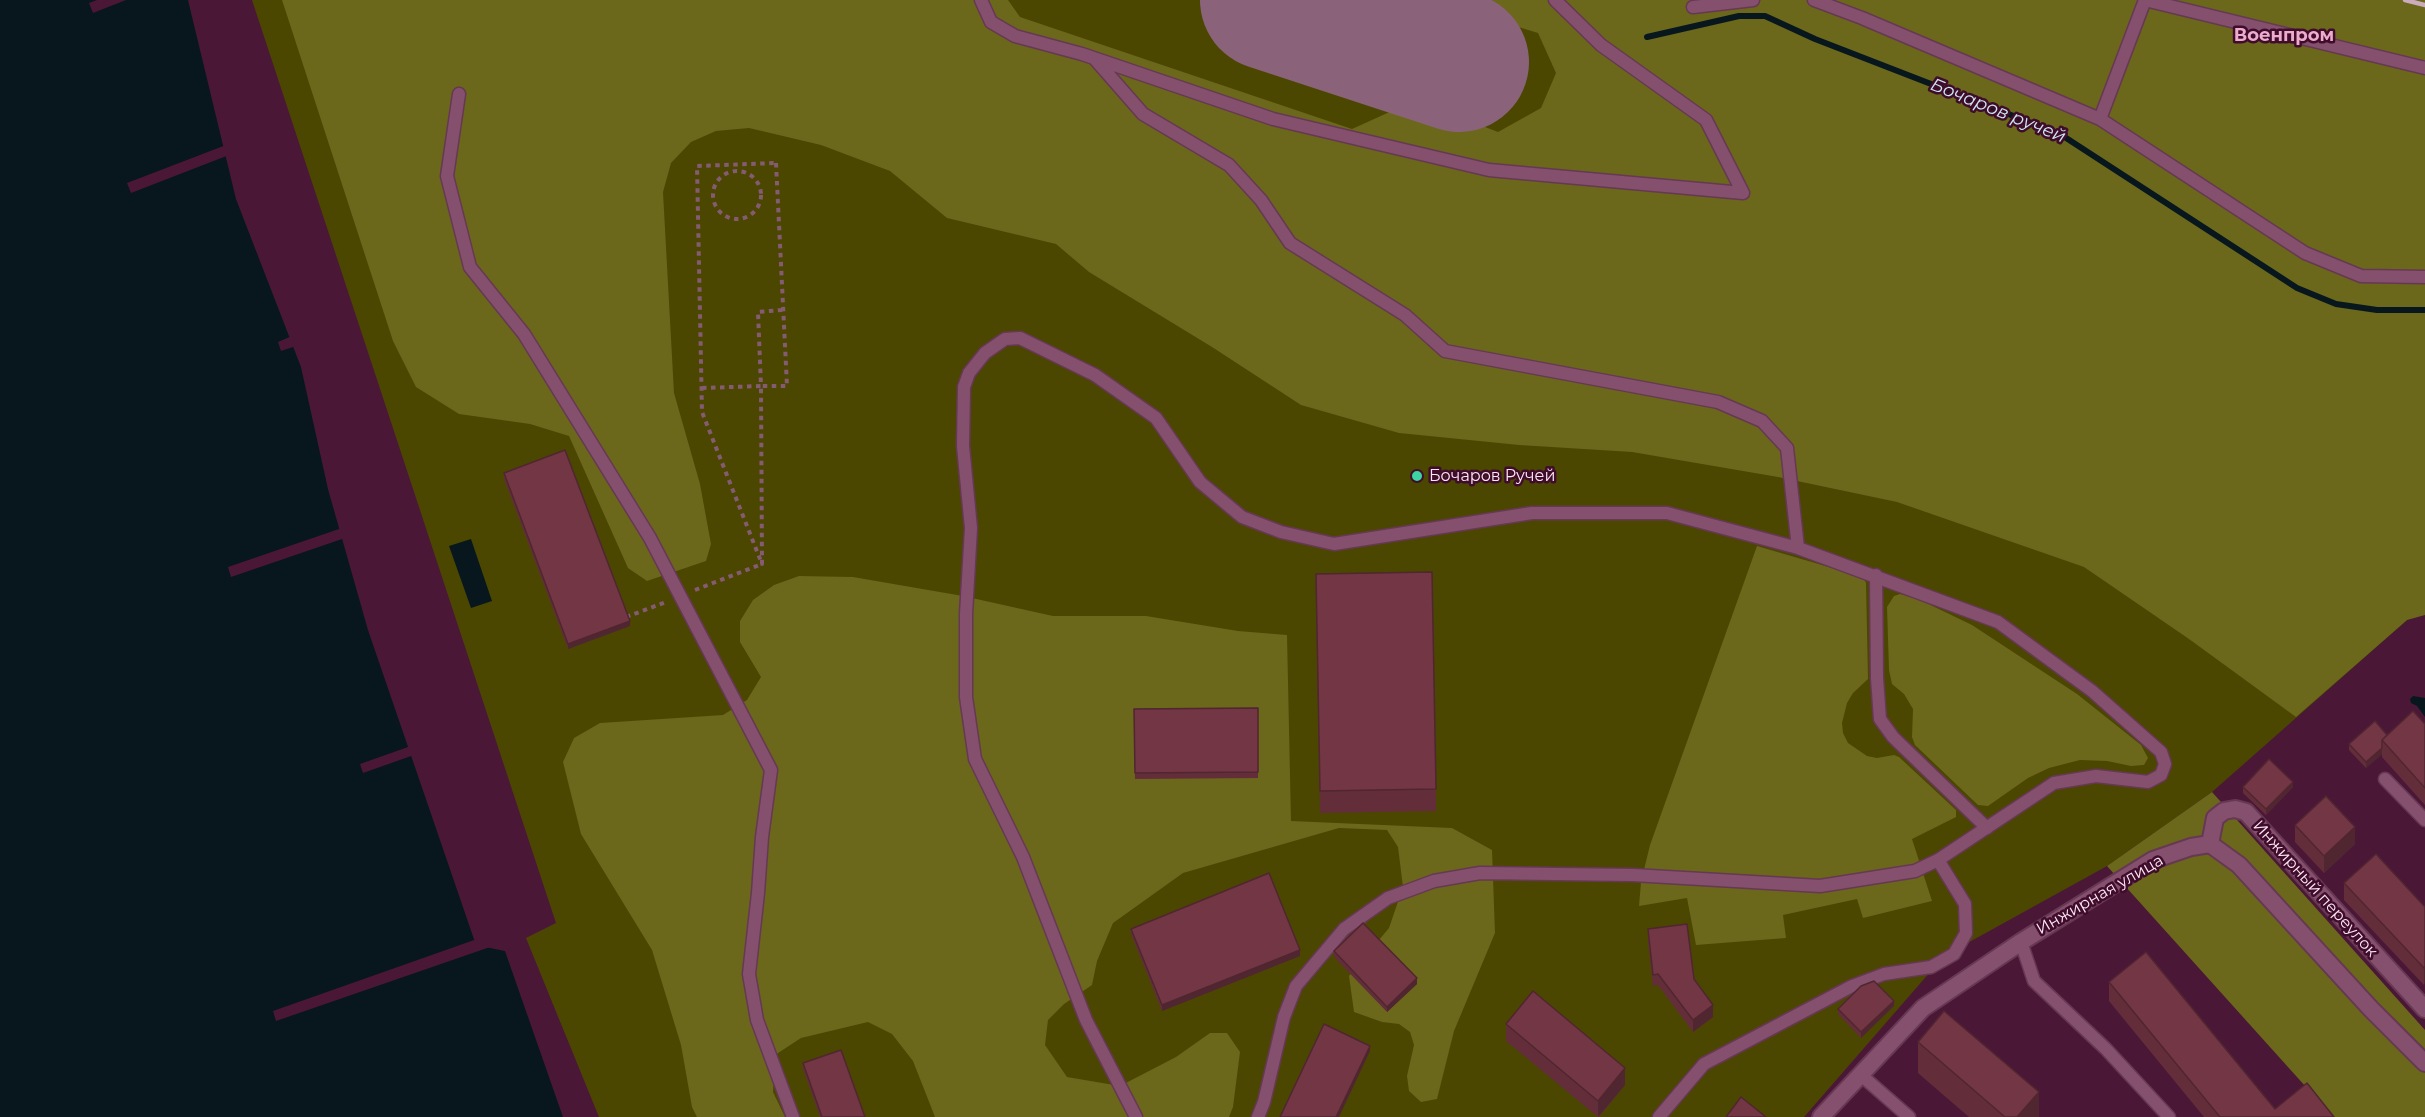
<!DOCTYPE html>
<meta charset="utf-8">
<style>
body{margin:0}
canvas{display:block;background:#4b1736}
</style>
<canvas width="2425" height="1117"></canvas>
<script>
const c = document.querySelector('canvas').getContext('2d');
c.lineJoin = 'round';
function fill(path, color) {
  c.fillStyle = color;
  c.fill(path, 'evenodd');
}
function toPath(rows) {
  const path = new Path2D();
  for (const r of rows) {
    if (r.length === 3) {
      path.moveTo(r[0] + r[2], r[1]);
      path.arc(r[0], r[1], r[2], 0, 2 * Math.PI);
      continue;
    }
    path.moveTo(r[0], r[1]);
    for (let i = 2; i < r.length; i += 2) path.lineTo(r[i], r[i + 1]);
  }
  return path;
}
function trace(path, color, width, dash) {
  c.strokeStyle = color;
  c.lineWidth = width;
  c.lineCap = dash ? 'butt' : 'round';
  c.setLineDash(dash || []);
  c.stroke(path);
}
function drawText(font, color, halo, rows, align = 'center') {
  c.font = font + ' Montserrat,sans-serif';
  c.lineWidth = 5;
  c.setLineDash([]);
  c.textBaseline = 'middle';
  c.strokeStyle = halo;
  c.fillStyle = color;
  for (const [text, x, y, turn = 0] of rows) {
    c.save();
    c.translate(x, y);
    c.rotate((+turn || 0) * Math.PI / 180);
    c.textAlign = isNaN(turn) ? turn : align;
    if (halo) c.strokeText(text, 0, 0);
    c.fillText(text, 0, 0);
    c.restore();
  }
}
const green = toPath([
 [252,0,1647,0,2407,620,2212,792,2107,866,1944,956,1804,1117,599,1117,526,938,556,923]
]);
const forest = toPath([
 [282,0,1008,0,1020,17,1352,129,1416,100,1498,132,1541,108,1556,73,1538,33,1453,7,1449,0,2425,0,2425,615,2407,620,2296,717,2189,639,2084,567,1897,502,1778,477,1632,452,1519,445,1399,433,1301,405,1212,347,1089,272,1056,244,947,218,890,171,821,145,749,128,716,131,691,142,671,163,663,192,674,393,700,484,711,544,706,561,647,581,628,568,569,436,530,424,459,414,416,387,393,341],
 [1757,546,1863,577,1866,583,1868,679,1853,693,1847,703,1842,723,1843,733,1848,743,1867,756,1877,758,1894,755,1899,757,1956,810,1956,817,1912,839,1932,901,1863,918,1857,899,1783,915,1786,938,1696,945,1687,898,1639,906,1641,882,1650,845],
 [799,576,853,577,963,596,1053,616,1146,616,1238,631,1287,635,1291,821,1452,828,1492,850,1495,933,1454,1031,1437,1099,1421,1102,1409,1091,1407,1076,1414,1045,1410,1032,1399,1024,1382,1022,1354,1012,1349,976,1389,928,1403,887,1398,847,1387,830,1339,828,1183,873,1113,923,1097,961,1092,985,1064,1004,1048,1020,1045,1045,1067,1077,1120,1086,1176,1057,1210,1033,1227,1033,1240,1052,1233,1107,1229,1117,935,1117,913,1061,892,1034,868,1022,801,1038,775,1055,773,1092,785,1117,697,1117,692,1107,681,1045,652,950,581,834,563,762,574,738,600,723,723,715,747,700,761,677,740,642,740,621,753,600,774,585],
 [1900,594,1916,598,1972,625,2077,694,2141,745,2148,758,2144,765,2131,766,2107,761,2080,760,2049,768,2028,778,1988,806,1978,805,1915,745,1912,737,1913,709,1904,694,1892,684,1889,670,1887,607,1894,596],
 [2212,792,2425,1030,2425,1117,2333,1117,2107,866]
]);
const water = toPath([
 [0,0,188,0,236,199,301,367,328,489,368,630,476,945,505,951,563,1117,0,1117],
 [471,539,492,601,471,608,449,546],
 [2413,696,2425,698,2425,717,2417,706,2411,703,2410,699]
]);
const pier = toPath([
 [97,0,126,0,93,13,89,3],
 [226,145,229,155,131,193,127,183],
 [292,336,296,346,281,351,278,342],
 [342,528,345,538,231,577,228,567],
 [411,746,414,755,363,773,360,764],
 [477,939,478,943,493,946,276,1021,273,1011]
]);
const stream = toPath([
 [1647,37,1739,16,1765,16,1815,39,2060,134,2297,288,2336,304,2377,310,2425,310]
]);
const runway = toPath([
 [1270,0,1459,62]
]);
const path = toPath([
 [776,163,787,386,761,386,762,564,702,412,697,166,776,163],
 [737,195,24],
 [702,388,761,386,758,312,782,310],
 [695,590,762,564],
 [626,617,666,602]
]);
const service = toPath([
 [981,0,991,22,1015,36,1082,54,1273,119,1489,170,1743,193],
 [1555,0,1601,45,1706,120,1743,193],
 [1814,0,1862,18,2100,119,2305,253,2361,276,2425,277],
 [1693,7,1753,0],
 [1094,58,1143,114,1229,165,1261,200,1290,243,1405,315,1445,351,1718,402,1762,421,1787,448,1798,548],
 [459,94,447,176,470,267,524,334,650,538,771,770,762,837,758,893,749,974,757,1020,793,1117],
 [2100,119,2145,0,2425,68],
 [1876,575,1877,678,1880,719,1893,737,1987,828],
 [2385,779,2425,820],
 [2021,942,2034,981,2106,1049,2169,1117],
 [1861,1075,1909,1117],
 [1136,1117,1086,1020,1023,857,975,759,966,697,966,614,971,528,963,446,964,387,969,373,985,353,1005,339,1020,338,1095,375,1156,418,1200,482,1242,517,1281,532,1334,544,1532,513,1667,513,1798,548,1998,622,2092,691,2161,752,2165,764,2161,775,2148,782,2096,776,2054,783,1938,860,1915,871,1820,886,1633,875,1480,873,1434,881,1388,898,1344,929,1296,986,1284,1017,1264,1102,1258,1117],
 [1659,1117,1704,1064,1852,986,1884,974,1931,967,1954,954,1966,933,1965,904,1938,860]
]);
const minor = toPath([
 [1821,1117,1923,1008,2021,942,2153,860,2191,847,2210,844,2215,818,2224,811,2235,809,2246,812,2425,1009]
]);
const tertiary = toPath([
 [2210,844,2239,865,2371,1009,2425,1063]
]);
const rail = toPath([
 [2405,0,2425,5]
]);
const wall = toPath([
 [504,473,630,626,568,649,504,479],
 [1316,596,1436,789,1436,811,1320,813],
 [1258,708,1258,778,1135,779,1134,709],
 [2425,724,2425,805,2382,757,2382,754,2366,768,2349,750,2349,744],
 [2243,787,2293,787,2266,815,2243,793],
 [2295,825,2355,844,2324,873,2295,842],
 [2344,883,2425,907,2424,985,2344,900],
 [1131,929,1300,956,1162,1011,1131,934],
 [1648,929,1694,979,1713,1017,1693,1032,1658,985,1653,986,1648,941],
 [1334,951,1417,984,1387,1012,1334,957],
 [2109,982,2275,1109,2334,1117,2204,1117,2109,1001],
 [1894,1006,1861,1038,1838,1014,1838,1009],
 [1506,1024,1625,1085,1599,1117,1598,1117,1506,1041],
 [1918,1042,2039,1117,1969,1117,1918,1073],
 [803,1063,865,1117,820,1117,803,1069]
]);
const shadedWall = toPath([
 [630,621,630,626,568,649,568,644],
 [2382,748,2382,754,2366,768,2366,762],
 [2293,782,2293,787,2266,815,2266,809],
 [2355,827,2355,844,2324,873,2324,856],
 [1300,950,1300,956,1162,1011,1162,1005],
 [2425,966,2425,983,2424,985,2424,968],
 [1417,978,1417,984,1387,1012,1387,1007],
 [1894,1001,1894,1006,1861,1038,1861,1032],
 [1713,1005,1713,1017,1693,1032,1693,1020],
 [1370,1046,1370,1051,1339,1117,1336,1117],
 [1625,1068,1625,1085,1598,1117,1598,1101],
 [2039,1092,2039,1117,2017,1117]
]);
const building = toPath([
 [565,450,630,621,568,644,504,473,565,450],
 [1432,572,1436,789,1320,791,1316,574,1432,572],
 [1258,708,1258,772,1135,773,1134,709,1258,708],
 [2413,711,2425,724,2425,788,2382,740,2413,711],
 [2375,721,2387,735,2382,740,2382,748,2366,762,2349,744,2375,721],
 [2269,759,2293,782,2266,809,2243,787,2269,759],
 [2326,796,2355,827,2324,856,2295,825,2326,796],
 [2376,854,2425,907,2425,966,2424,968,2344,883,2376,854],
 [1269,873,1300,950,1162,1005,1131,929,1269,873],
 [1363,923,1417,978,1387,1007,1334,951,1363,923],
 [1687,924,1694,979,1713,1005,1693,1020,1658,974,1653,975,1648,929,1687,924],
 [2146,952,2275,1109,2307,1083,2334,1117,2220,1117,2109,982,2146,952],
 [1874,981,1894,1001,1861,1032,1838,1009,1861,986,1874,981],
 [1533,991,1625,1068,1598,1101,1506,1024,1533,991],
 [1944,1011,2039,1092,2017,1117,2005,1117,1918,1042,1944,1011],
 [1324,1024,1370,1046,1336,1117,1280,1117,1324,1024],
 [841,1050,865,1117,822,1117,803,1063,841,1050],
 [1741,1097,1766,1117,1726,1117,1741,1097]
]);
const markers = [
 [1417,476,6,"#3dd4a3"]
];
const poiNames = [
 ["Бочаров Ручей",1429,476]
];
const streetNames = [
 ["Инжирный переулок",2315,889,48],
 ["Инжирная улица",2100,895,-30]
];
const neighbourhoodNames = [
 ["Военпром",2284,36]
];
const waterNames = [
 ["Бочаров ручей",1998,111,22]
];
fill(green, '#4b4700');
fill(forest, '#6b671b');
fill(water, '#08171d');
fill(pier, '#4b1736');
trace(stream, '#08171d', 6);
trace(runway, '#8a627a', 140);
trace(service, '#673854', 15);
trace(minor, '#673854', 20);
trace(tertiary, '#673854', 20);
trace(path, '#855b73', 4, [4.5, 4.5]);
trace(service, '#85506d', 12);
trace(minor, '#85506d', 16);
trace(tertiary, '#85506d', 16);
trace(rail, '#caacbd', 4.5);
fill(wall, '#632e3a');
fill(shadedWall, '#502630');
fill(building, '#733644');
trace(building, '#502630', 1.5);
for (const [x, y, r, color] of markers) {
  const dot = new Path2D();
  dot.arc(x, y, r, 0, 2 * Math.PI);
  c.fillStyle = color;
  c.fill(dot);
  trace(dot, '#3f0c2c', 2);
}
drawText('16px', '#fce7f2', '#3f0c2c', poiNames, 'left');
drawText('16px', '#fce7f2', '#3f0c2c', streetNames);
drawText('bold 18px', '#edabcd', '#3f0c2c', neighbourhoodNames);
drawText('italic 18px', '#cfe8f2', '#3f0c2c', waterNames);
</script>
